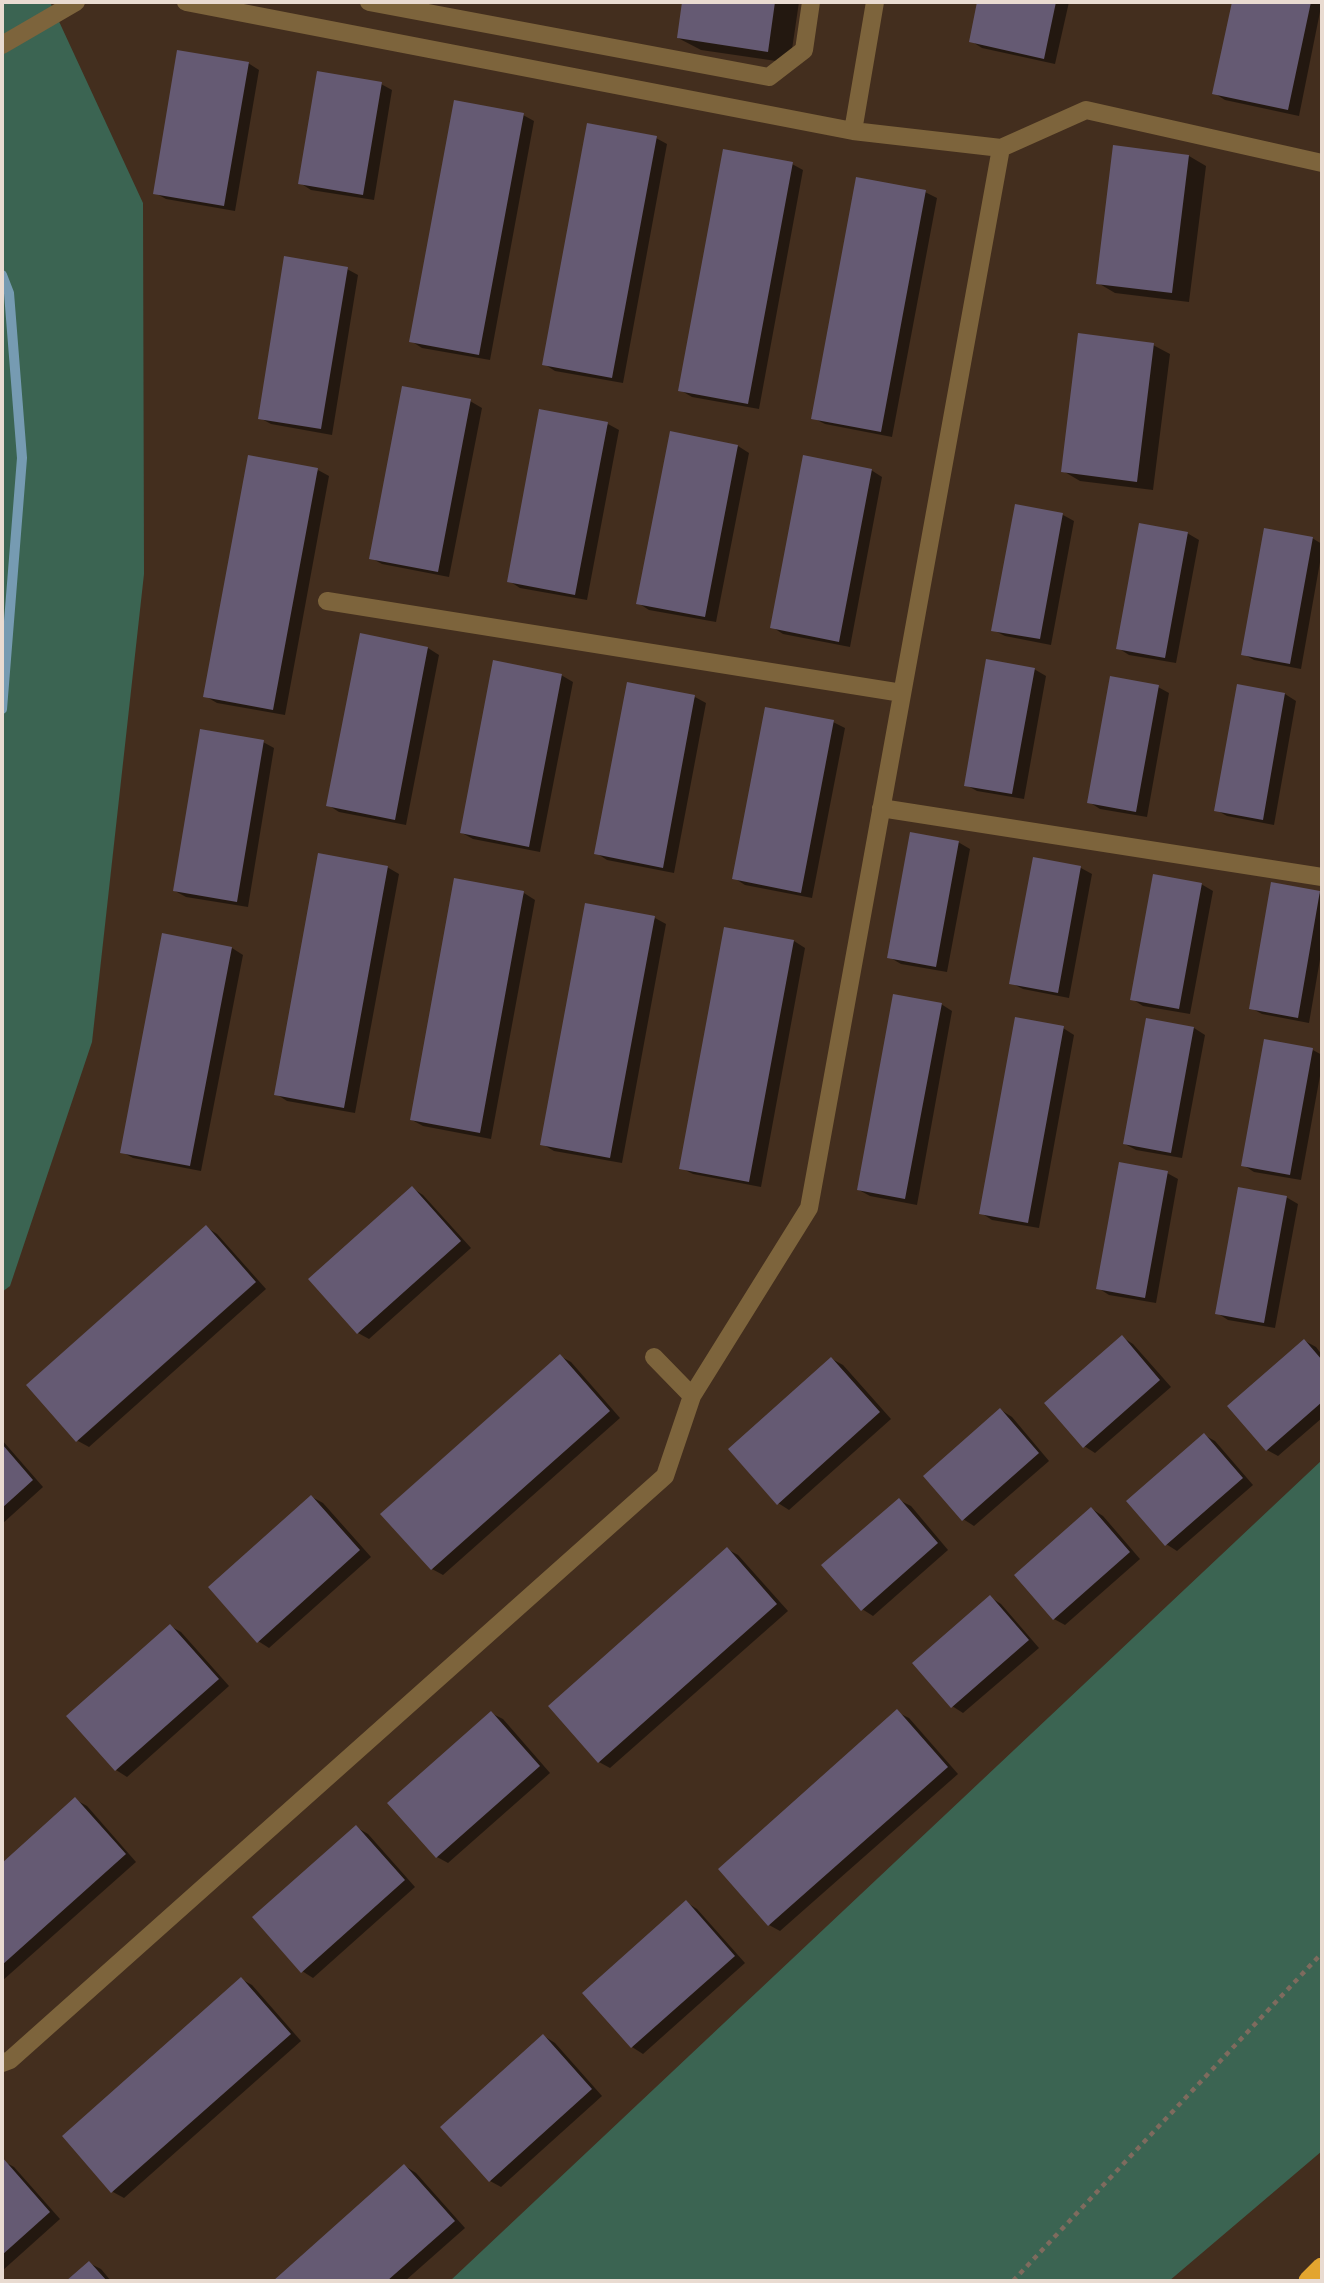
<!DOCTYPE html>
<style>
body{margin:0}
#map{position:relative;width:1324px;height:2283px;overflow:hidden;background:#432e1e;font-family:Lora,serif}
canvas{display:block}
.frame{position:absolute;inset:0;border:4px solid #e9dbd1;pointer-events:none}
</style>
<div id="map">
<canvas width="1324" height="2283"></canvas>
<div class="frame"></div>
</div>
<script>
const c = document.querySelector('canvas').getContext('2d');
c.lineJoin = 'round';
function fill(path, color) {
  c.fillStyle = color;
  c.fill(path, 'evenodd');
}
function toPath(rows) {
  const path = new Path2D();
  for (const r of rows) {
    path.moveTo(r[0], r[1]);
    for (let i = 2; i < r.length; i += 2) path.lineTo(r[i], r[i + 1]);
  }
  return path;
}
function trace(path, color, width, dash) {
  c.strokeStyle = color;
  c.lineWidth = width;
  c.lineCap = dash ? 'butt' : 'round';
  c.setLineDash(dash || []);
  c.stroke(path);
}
const green = toPath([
 [2,2,50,2,143,203,144,574,92,1042,10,1286,2,1292],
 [1322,1460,1322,2151,1169,2281,450,2281]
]);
const shadow = toPath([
 [684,2,799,2,790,63,701,50,678,38],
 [979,2,1069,2,1055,64,982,48,971,41],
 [1234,2,1322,2,1299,116,1225,100,1214,93],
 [248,63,259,70,235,211,166,199,155,193],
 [381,84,392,90,374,200,311,190,300,183],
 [523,115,534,121,490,360,422,348,411,341],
 [656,138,667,144,623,383,555,371,544,364],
 [1189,156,1206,166,1189,302,1115,293,1098,283],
 [792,164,803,170,759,409,692,397,680,390],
 [925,192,937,198,892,437,825,424,813,418],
 [347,269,358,275,332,435,271,424,260,418],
 [1153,345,1170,354,1153,490,1080,481,1063,471],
 [470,401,482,408,449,577,382,564,371,558],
 [608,424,619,430,587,600,520,588,509,581],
 [738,446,749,453,716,622,649,610,638,603],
 [318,470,329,476,285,715,217,703,205,696],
 [871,470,882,477,850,647,783,634,772,627],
 [1016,506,1063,515,1074,521,1051,645,1005,636,993,630],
 [1187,533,1199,540,1176,663,1129,655,1118,648],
 [1312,538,1322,544,1322,551,1301,669,1254,660,1243,654],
 [428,648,439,655,406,825,339,812,328,805],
 [1034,669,1046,676,1024,799,977,791,966,785],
 [561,675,573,682,540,852,473,839,462,833],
 [1238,686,1285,694,1296,701,1274,825,1227,816,1216,810],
 [1158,687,1169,693,1147,817,1100,809,1089,802],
 [695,697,706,703,674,873,607,860,596,853],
 [833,722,845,728,812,898,745,885,734,878],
 [263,742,274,748,248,907,186,897,175,891],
 [958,842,970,849,947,972,901,964,889,957],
 [1034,859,1081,868,1092,874,1069,998,1023,989,1011,983],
 [387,867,399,874,355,1113,287,1101,276,1094],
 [1201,884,1213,891,1190,1014,1143,1006,1132,999],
 [524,893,535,900,491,1139,423,1126,412,1120],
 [1320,893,1322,894,1322,948,1309,1023,1262,1014,1251,1008],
 [655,918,666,924,622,1163,554,1151,542,1144],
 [794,941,805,948,761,1187,693,1174,681,1168],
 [232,948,243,955,201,1171,133,1158,122,1152],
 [941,1004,952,1011,917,1205,870,1196,859,1190],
 [1147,1020,1194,1028,1205,1035,1182,1158,1136,1150,1125,1144],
 [1063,1028,1074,1035,1039,1228,992,1220,981,1213],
 [1313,1050,1322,1055,1322,1065,1301,1180,1254,1172,1243,1165],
 [1167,1173,1178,1179,1156,1303,1109,1295,1098,1288],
 [412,1188,423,1195,471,1248,369,1339,358,1333],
 [1286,1197,1298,1204,1275,1328,1228,1320,1217,1313],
 [206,1227,217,1234,266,1289,89,1447,78,1441,28,1385],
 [1122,1337,1133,1344,1171,1387,1095,1453,1084,1446],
 [1305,1341,1316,1347,1322,1355,1322,1418,1278,1456,1267,1450],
 [560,1356,571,1362,620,1418,443,1575,432,1569],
 [832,1359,843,1365,891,1419,789,1510,778,1503],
 [1001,1410,1012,1417,1049,1461,974,1526,963,1519],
 [1204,1435,1215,1441,1253,1485,1177,1551,1166,1544],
 [2,1440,43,1487,2,1524],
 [312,1497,323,1503,371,1557,269,1648,258,1641],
 [899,1500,911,1506,948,1550,873,1616,862,1609],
 [1092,1509,1103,1516,1140,1559,1065,1625,1054,1619],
 [727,1549,738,1555,788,1611,610,1768,599,1762],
 [990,1597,1001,1604,1039,1648,963,1713,952,1706],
 [170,1626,181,1632,229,1686,127,1777,116,1770],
 [897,1712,909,1718,958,1774,780,1931,769,1925],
 [491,1713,503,1719,550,1773,448,1863,437,1857],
 [76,1800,87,1806,136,1862,2,1981,2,1865],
 [356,1827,368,1834,415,1887,313,1978,302,1971],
 [686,1902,697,1909,745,1963,643,2054,632,2047],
 [241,1979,252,1985,301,2041,124,2198,113,2192,64,2136],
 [544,2036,555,2043,602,2096,501,2187,490,2181],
 [3,2161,14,2167,60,2219,2,2271],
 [405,2166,416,2173,465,2228,405,2281,275,2281],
 [89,2263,101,2269,111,2281,69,2281]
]);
const stream = toPath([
 [2,275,9,293,22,458,2,709]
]);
const building = toPath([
 [682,2,775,2,768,52,677,38],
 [977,2,1056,2,1044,59,969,42],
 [1232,2,1311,2,1288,110,1212,94],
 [177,50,249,62,224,206,153,194],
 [317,71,382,82,363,195,298,184],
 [454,100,524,113,479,355,409,342],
 [587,123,657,136,612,378,542,365],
 [1113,145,1189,155,1172,293,1096,284],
 [723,149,793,162,748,404,678,391],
 [856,177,926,190,881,432,811,419],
 [284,256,348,267,321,429,258,419],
 [1078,333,1154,343,1137,482,1061,472],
 [402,386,471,399,438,572,369,559],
 [539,409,608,422,575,595,507,582],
 [670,431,738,445,705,617,636,604],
 [248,455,318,468,273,710,203,697],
 [803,455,872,469,839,642,770,628],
 [1015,504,1063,513,1040,639,991,631],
 [1139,523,1188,532,1165,658,1116,649],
 [1264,528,1313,537,1290,664,1241,655],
 [360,633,428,647,395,820,326,806],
 [986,659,1035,668,1012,794,964,786],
 [493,660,562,674,529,847,460,833],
 [1110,676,1159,685,1136,812,1087,803],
 [627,682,695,695,663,868,594,854],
 [1237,684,1285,693,1263,820,1214,811],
 [765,707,834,720,801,893,732,879],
 [200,729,264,740,237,902,173,891],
 [910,832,959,841,936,967,887,958],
 [318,853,388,866,344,1108,274,1095],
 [1033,857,1081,866,1058,993,1009,984],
 [1153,874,1202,883,1179,1009,1130,1000],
 [454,878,524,891,480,1133,410,1120],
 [1271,882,1320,891,1298,1018,1249,1009],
 [585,903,655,916,610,1158,540,1145],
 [724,927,794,940,749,1182,679,1169],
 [162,933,232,947,190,1166,120,1153],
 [893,994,942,1003,905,1199,857,1190],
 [1015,1017,1064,1026,1028,1223,979,1214],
 [1146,1018,1194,1027,1171,1153,1123,1144],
 [1264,1039,1313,1048,1290,1175,1241,1166],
 [1119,1162,1168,1171,1145,1298,1096,1289],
 [412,1186,461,1241,357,1334,308,1279],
 [1238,1187,1287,1196,1264,1323,1215,1314],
 [206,1225,256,1282,76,1442,26,1385],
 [1122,1335,1160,1380,1083,1448,1044,1403],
 [1304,1339,1322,1360,1322,1402,1266,1451,1227,1406],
 [560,1354,610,1411,431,1570,380,1514],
 [831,1357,880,1412,777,1505,728,1449],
 [1000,1408,1039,1453,962,1521,923,1476],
 [1204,1433,1243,1478,1165,1546,1126,1501],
 [2,1444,33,1480,2,1508],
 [311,1495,360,1550,257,1643,208,1587],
 [899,1498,938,1543,861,1611,821,1565],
 [1091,1507,1130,1552,1053,1620,1014,1575],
 [727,1547,777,1604,598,1763,548,1706],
 [990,1595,1029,1640,951,1708,912,1663],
 [170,1624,219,1679,115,1771,66,1716],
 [897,1709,948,1767,768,1926,718,1869],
 [491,1711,540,1766,436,1858,387,1803],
 [75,1797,126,1854,2,1965,2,1863],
 [356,1825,405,1880,301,1973,252,1917],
 [686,1900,735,1956,631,2048,582,1993],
 [241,1977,291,2034,111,2193,62,2136],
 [543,2034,592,2089,489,2182,440,2127],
 [2,2157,50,2212,2,2255],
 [404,2164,455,2221,387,2281,273,2281],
 [89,2261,107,2281,66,2281]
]);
const path = toPath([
 [1013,2281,1322,1953]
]);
const minor = toPath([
 [186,2,853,131,1001,148,1086,110,1322,163],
 [369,2,769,77,804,50,811,2],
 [2,45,76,2],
 [853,131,875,2],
 [327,601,902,693],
 [881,808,1322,877],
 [654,1357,692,1396],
 [2,2063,10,2060,665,1476,692,1396,809,1208,1001,148]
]);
const highway = toPath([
 [1309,2281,1322,2268]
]);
fill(green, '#3b6452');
fill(shadow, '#0007');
trace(stream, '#769bb2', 10);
fill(building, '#655a73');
trace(path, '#7e6b5e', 4.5, [5, 5]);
trace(minor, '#7d643c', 18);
trace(highway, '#e3a52f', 21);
</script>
